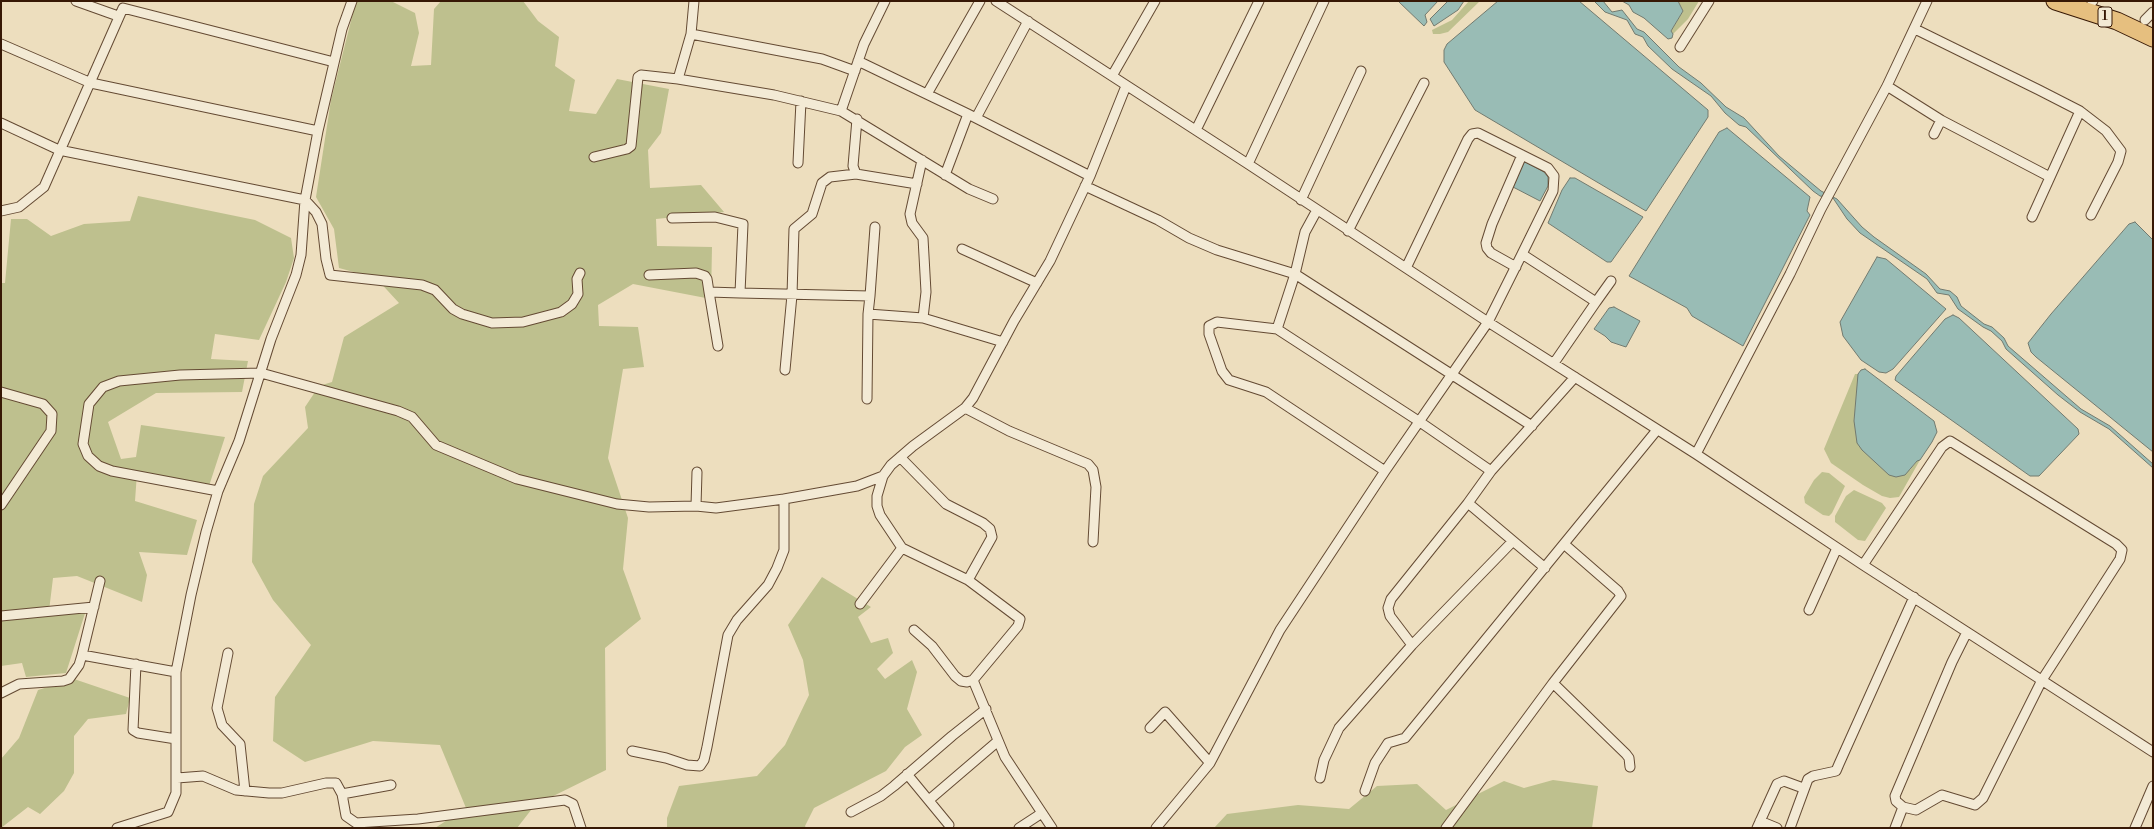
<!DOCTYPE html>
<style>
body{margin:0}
#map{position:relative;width:2154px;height:829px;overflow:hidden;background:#eddebe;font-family:"Libre Bodoni",serif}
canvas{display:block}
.frame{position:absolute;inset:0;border:2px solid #371805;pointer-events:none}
</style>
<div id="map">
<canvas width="2154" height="829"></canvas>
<div class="frame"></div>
</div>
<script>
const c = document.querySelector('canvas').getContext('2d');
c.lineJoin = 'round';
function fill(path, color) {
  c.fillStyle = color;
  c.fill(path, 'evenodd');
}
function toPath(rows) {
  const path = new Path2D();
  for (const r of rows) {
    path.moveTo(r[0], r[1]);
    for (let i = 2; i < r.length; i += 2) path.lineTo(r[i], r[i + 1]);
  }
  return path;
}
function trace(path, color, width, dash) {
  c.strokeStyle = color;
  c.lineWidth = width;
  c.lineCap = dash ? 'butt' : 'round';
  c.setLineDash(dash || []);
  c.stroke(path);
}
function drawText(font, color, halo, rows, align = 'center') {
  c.font = font + ' "Libre Bodoni",serif';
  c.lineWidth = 3;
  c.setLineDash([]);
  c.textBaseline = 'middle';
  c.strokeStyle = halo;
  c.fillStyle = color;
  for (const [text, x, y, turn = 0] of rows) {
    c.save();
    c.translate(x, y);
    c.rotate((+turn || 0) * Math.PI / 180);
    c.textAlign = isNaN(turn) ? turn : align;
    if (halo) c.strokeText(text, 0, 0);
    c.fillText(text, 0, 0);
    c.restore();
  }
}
const green = toPath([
 [356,1,391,1,415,13,419,33,411,66,431,65,434,9,441,1,523,1,538,21,559,37,555,66,575,80,569,111,596,114,617,79,669,89,661,133,648,150,650,188,701,185,724,212,656,219,657,246,712,247,711,299,633,284,598,305,599,326,638,327,644,367,623,369,608,458,628,518,623,569,641,619,605,648,606,770,535,805,517,828,435,828,466,808,440,745,373,741,305,762,273,741,275,697,311,645,273,600,252,562,254,504,263,476,308,428,305,407,319,386,332,382,344,337,399,303,376,278,339,268,334,229,316,197,331,100],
 [1469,1,1480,1,1448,32,1440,34,1433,34,1432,30,1452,20],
 [1678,1,1699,1,1688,19,1673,34,1671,31,1683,11],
 [138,196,255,220,291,238,294,258,286,282,259,340,215,334,211,359,248,361,242,392,156,393,108,422,121,459,136,457,141,425,225,437,209,486,137,473,135,501,197,520,187,555,139,552,147,575,142,602,77,576,53,578,49,611,87,607,66,673,26,677,22,663,1,666,1,283,5,283,11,219,27,219,51,236,84,224,130,221],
 [1855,374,1858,374,1859,378,1854,421,1910,470,1917,461,1920,460,1899,497,1890,498,1882,496,1863,485,1831,463,1824,449],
 [1822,472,1829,473,1845,486,1832,513,1829,516,1823,515,1805,503,1804,497,1814,480],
 [1854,490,1882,503,1886,508,1865,541,1858,540,1835,522,1835,516,1846,496],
 [822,577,871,607,858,617,871,643,888,638,893,653,877,669,885,679,912,660,917,672,907,709,922,735,905,747,886,771,814,808,805,826,806,828,667,828,667,818,679,786,757,776,785,745,809,695,803,660,788,625],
 [74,679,130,698,126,714,88,719,74,736,74,773,64,791,40,814,28,807,1,828,1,759,19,738,38,690],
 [1553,780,1598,786,1592,828,1214,828,1227,814,1298,805,1349,809,1377,786,1417,784,1446,810,1504,781,1524,788]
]);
const water = toPath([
 [1398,1,1438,1,1425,15,1427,22,1424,26,1398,1],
 [1448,1,1464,1,1458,10,1434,26,1430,19,1448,1],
 [1498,1,1579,1,1708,110,1708,117,1646,211,1475,110,1444,62,1444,50,1447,44,1498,1],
 [1594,1,1603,1,1612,12,1622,10,1637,29,1644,32,1679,67,1701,83,1726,107,1744,118,1779,156,1821,191,1837,199,1862,227,1874,237,1926,274,1940,289,1950,291,1957,297,1961,306,1984,324,1992,327,2004,338,2008,346,2081,409,2110,426,2153,464,2153,468,2109,429,2080,412,2058,395,2006,349,2002,341,1991,331,1983,327,1958,309,1949,295,1937,293,1927,279,1860,233,1847,219,1833,198,1820,196,1813,191,1746,127,1739,125,1725,113,1711,96,1672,69,1648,46,1643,37,1635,34,1627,20,1605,12,1594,1],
 [1622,1,1678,1,1683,11,1671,31,1673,34,1672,38,1668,39,1644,18,1633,12,1629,5,1622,1],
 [1727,128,1810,197,1807,211,1810,215,1743,346,1692,316,1687,308,1629,276,1719,132,1727,128],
 [1524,161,1544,172,1548,177,1548,186,1540,201,1513,187,1524,161],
 [1570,178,1575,178,1643,217,1611,262,1607,262,1548,223,1562,190,1570,178],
 [2135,222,2153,240,2153,452,2036,357,2031,352,2028,343,2051,314,2129,224,2135,222],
 [1877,257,1886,259,1946,309,1893,369,1886,373,1879,372,1861,360,1843,336,1840,322,1877,257],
 [1614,307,1640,321,1626,347,1611,342,1605,336,1594,329,1609,308,1614,307],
 [1953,315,1959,318,2078,429,2079,434,2039,476,2030,476,1895,380,1896,376,1945,319,1953,315],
 [1865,369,1934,421,1937,432,1932,442,1920,460,1917,461,1905,475,1896,477,1889,475,1862,450,1857,443,1854,421,1858,374,1861,370,1865,369]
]);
const street = toPath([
 [76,1,118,16],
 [885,1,864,44,841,111,969,189,993,199],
 [996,1,1248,164,1488,322,1696,454,1863,565,2153,752],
 [2092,2,2093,1],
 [2145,20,2153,12],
 [1915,29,2039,90,2080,111,2106,131,2121,151,2118,162,2091,215],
 [691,34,822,59,855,71],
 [1,44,91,83,318,131],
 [1680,47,1709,1],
 [858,61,968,114,1090,176],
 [1112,76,1155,1],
 [678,79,691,34,694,1],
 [1887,86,1941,120,1934,134],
 [927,94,980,1],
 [976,118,1028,21],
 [857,119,853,166,856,174,917,184],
 [1941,120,2050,177],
 [1,123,59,150,305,200,316,212,322,224,326,259,330,275,422,285,435,290,453,309,462,314,492,323,523,322,561,312,572,304,578,294,577,279,580,273],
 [1196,130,1259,1],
 [594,157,627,149,631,146,638,77,641,75,678,79,774,95,841,111],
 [922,160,910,214,912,223,923,238,926,292,923,318],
 [798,163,801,101],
 [1248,164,1324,1],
 [945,175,968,114],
 [1085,186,1158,220,1189,238,1217,250,1295,274,1277,329],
 [1301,200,1361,71],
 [1317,210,1305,232,1295,274,1532,426],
 [1,211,19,207,44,187,123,8,334,62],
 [2032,217,2080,111],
 [672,218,715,217,743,224,740,293,870,296,868,314,923,318,1003,342],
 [1348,231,1424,83],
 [962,249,1037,283],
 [1516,267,1491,253,1487,248,1486,243,1492,224,1522,155],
 [1406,268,1468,139,1472,134,1478,133,1548,168,1554,176,1553,191,1522,254],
 [649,275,696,273,705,276,707,279,709,292,740,293],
 [709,292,718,346],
 [870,296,875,227],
 [1596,302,1611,281],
 [785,370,792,295,794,229,812,214,822,183,830,177,856,174],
 [1,392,43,404,52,414,51,431,1,505],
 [867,399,868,314],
 [965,408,1009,431,1088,464,1093,470,1096,487,1093,542],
 [1696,454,1790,274,1821,209,1887,86,1927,1],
 [900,457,946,504,983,523,990,529,992,537,968,580],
 [1385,471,1266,392,1229,380,1222,371,1209,334,1209,326,1217,322,1277,329,1420,422,1491,471],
 [697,472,696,506,716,508,784,499],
 [218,491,112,471,99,466,88,456,83,444,89,404,103,387,119,381,180,375,261,373,398,411,412,417,436,445,517,479,617,504,649,507,696,506],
 [1863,565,1942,447,1950,441,2116,544,2122,550,2120,559,2042,680,1983,798,1975,805,1942,795,1916,810,1903,807,1896,801,1895,796,1952,662,1967,632],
 [1545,568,1468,503,1491,471,1575,377],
 [860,604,902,548],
 [1809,610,1837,548],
 [1,616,94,607],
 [914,630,932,646,955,676,961,681,967,682,973,680],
 [1412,645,1390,616,1388,608,1391,599,1468,503],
 [228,653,217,708,222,725,240,744,245,791],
 [82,655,100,581],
 [136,664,133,730,138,733,176,739],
 [1553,683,1626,754,1629,758,1630,767],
 [1,693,19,684,63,681,69,679,79,665,82,655,176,672],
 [1150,728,1165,712,1210,763],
 [632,751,666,758,687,765,700,766,704,760,707,747,728,635,737,620,768,585,777,568,784,550,784,499,857,486,883,476],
 [907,774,949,825],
 [177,778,203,776,236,790,269,793,282,793,326,783,336,783,342,794,346,816,356,823,418,819,565,800,573,804,581,828],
 [1320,778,1324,760,1339,728,1412,645,1513,541],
 [1365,791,1375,763,1388,743,1405,738,1657,430],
 [342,794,391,785],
 [929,800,998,741],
 [851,812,881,796,894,786,952,736,986,709],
 [1760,821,1777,828],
 [117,828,168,812,176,793,176,672,191,595,206,532,218,491,239,441,271,339,296,275,301,255,305,200,318,131,342,29,352,1],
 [1019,828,1042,813],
 [1052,828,1005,757,973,680,1018,626,1020,619,968,580,902,548,880,515,877,506,877,496,883,476,891,465,913,446,965,408,973,398,1014,321,1050,261,1090,176,1126,86],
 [1156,828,1210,763,1280,630,1385,471,1488,322,1522,254,1596,302,1554,363],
 [1446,828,1553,683,1621,596,1618,591,1564,544],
 [1757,828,1777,784,1784,781,1803,788],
 [1790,828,1808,779,1813,776,1836,771,1839,764,1914,597],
 [1895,828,1903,807],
 [2135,828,2153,786]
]);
const highway = toPath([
 [2055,1,2117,21,2153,38]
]);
const shields = [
 [2105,17,14]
];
const shieldNames = [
 ["1",2105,17]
];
fill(green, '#bec08e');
fill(water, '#99bcb5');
trace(water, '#727a6f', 1);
trace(street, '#644a33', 11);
trace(highway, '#371805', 19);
trace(street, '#f3ead5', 9);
trace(highway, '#e6bf7f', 17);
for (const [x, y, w] of shields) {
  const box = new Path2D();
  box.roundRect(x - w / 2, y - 10, w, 20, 3);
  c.fillStyle = '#f3ead5';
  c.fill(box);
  trace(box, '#371805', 1);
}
drawText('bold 12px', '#371805', null, shieldNames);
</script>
